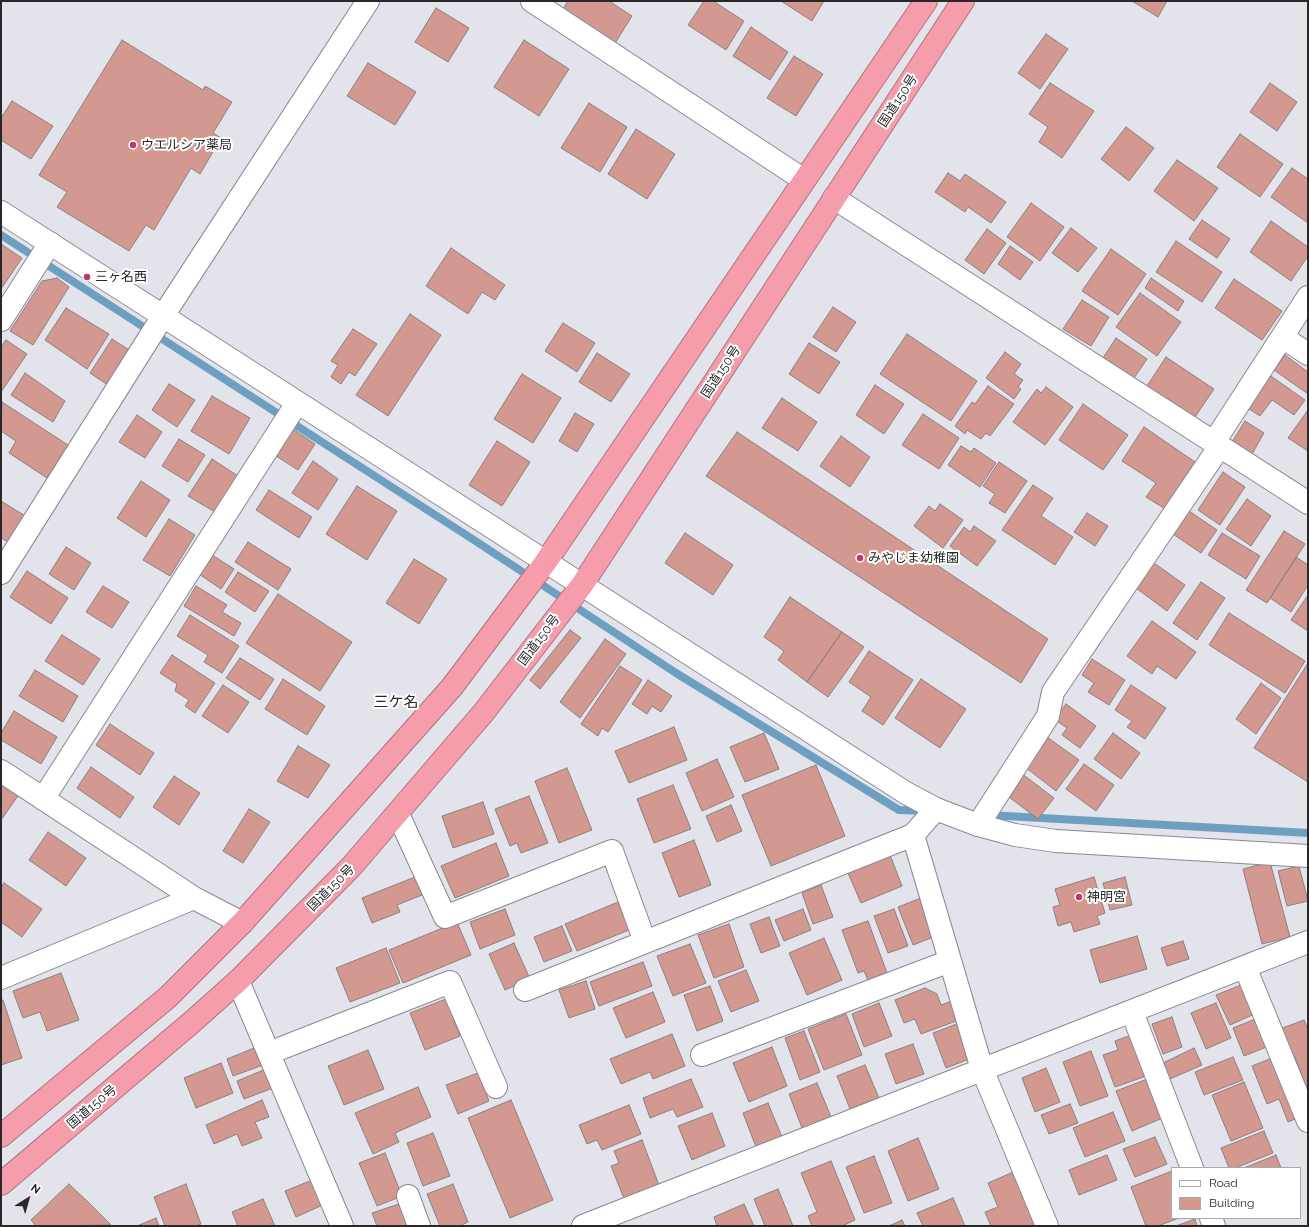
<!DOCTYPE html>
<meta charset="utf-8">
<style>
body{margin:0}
#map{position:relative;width:1309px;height:1227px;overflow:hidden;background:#e3e3eb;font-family:Raleway,sans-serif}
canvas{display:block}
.frame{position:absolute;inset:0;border:2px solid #28282b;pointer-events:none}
.legend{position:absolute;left:1171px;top:1167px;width:130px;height:52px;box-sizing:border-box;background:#fff;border:1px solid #a9a9aa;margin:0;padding:5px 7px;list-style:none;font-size:12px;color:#28282b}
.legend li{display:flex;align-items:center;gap:8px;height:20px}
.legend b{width:20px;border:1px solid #a9a9aa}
.north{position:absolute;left:8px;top:1179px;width:40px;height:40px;-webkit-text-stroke:3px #fff;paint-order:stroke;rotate:37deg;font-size:11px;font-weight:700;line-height:16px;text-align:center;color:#28282b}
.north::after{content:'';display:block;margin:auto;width:14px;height:18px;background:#28282b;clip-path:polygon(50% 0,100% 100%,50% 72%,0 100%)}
</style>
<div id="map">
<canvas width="1309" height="1227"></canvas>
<div class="frame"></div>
<ul class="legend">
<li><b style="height:5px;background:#fff"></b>Road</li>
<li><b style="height:11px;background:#d39990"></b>Building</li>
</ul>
<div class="north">N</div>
</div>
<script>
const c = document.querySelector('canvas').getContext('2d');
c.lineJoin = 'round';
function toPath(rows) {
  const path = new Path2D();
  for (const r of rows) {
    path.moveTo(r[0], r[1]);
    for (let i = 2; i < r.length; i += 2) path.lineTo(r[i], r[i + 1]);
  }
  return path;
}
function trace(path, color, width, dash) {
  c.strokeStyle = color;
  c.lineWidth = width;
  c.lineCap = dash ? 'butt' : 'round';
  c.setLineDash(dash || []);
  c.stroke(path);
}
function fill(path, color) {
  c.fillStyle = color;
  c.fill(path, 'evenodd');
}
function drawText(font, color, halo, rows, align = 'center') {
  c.font = font + ' Raleway,"Noto Sans JP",sans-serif';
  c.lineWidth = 4;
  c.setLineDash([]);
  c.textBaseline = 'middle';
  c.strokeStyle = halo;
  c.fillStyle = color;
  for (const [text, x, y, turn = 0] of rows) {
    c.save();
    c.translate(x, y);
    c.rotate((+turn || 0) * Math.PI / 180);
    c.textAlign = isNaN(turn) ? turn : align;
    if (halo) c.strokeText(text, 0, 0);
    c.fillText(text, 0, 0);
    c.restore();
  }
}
const stream = toPath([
 [1,235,477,542,676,673,899,810,926,811],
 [988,815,1308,833]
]);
const building = toPath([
 [568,1,609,1,632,16,614,45,561,12,568,1],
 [704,1,713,1,744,21,726,50,688,25,704,1],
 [781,1,824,1,812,21,781,1],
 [1132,1,1167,1,1158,17,1132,1],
 [436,8,469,28,448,62,415,42,436,8],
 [751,27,788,52,770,80,733,56,751,27],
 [1046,34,1068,49,1040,89,1018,73,1046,34],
 [122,40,203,90,205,86,232,102,213,133,221,138,200,174,191,168,154,230,146,225,129,251,57,207,67,192,39,175,122,40],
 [524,40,569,69,539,116,494,87,524,40],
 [794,56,823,74,796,116,767,98,794,56],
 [368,63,416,92,395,125,347,96,368,63],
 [1050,83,1094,111,1062,158,1039,142,1048,127,1029,114,1050,83],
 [1270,83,1297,102,1277,131,1250,112,1270,83],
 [12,101,53,126,31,159,1,140,1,118,12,101],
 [589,103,627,127,600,172,561,148,589,103],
 [1126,127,1154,148,1129,181,1101,159,1126,127],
 [636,129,675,154,647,199,608,174,636,129],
 [1240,134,1283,164,1260,197,1217,167,1240,134],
 [1177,160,1218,188,1194,221,1154,191,1177,160],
 [1292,168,1308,179,1308,223,1271,197,1292,168],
 [948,173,960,181,965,174,1006,202,991,223,968,207,965,212,935,192,948,173],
 [1031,203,1064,227,1040,261,1007,237,1031,203],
 [1202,220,1230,239,1217,258,1189,239,1202,220],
 [1271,221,1308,247,1308,256,1291,281,1250,252,1271,221],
 [1071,228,1097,248,1078,272,1052,253,1071,228],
 [987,229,1006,243,984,274,965,260,987,229],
 [1176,241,1222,272,1202,302,1156,272,1176,241],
 [1,244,22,258,1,289,1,244],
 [1010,246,1033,262,1020,280,998,264,1010,246],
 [451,248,505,285,495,300,482,292,468,314,426,286,451,248],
 [1111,249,1146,274,1118,315,1082,291,1111,249],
 [57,278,69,287,33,345,10,331,42,281,57,278],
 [1151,278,1184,301,1178,311,1145,288,1151,278],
 [1234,279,1282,311,1262,340,1215,308,1234,279],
 [1140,293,1181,322,1157,356,1116,327,1140,293],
 [1082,300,1109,317,1091,346,1063,329,1082,300],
 [833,307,856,322,836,352,813,337,833,307],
 [66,308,109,334,87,369,45,340,66,308],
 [410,314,441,335,388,416,356,395,410,314],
 [563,323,595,343,577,372,545,351,563,323],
 [353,329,377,344,355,376,349,372,341,384,331,377,338,365,331,361,353,329],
 [907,334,977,381,951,421,880,374,907,334],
 [1116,338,1147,359,1134,378,1103,358,1116,338],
 [112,339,134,353,111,387,90,373,112,339],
 [6,340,27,354,1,392,1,347,6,340],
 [809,343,840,362,819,394,789,374,809,343],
 [1005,352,1021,364,1014,374,1023,380,1018,387,1021,389,1014,399,986,378,1005,352],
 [597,353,630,374,611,402,579,382,597,353],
 [1285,355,1308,372,1308,394,1274,370,1285,355],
 [1166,357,1214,389,1195,417,1147,386,1166,357],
 [25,373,65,401,53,422,11,395,25,373],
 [522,374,561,398,533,443,494,419,522,374],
 [1268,374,1305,400,1294,415,1272,400,1260,416,1246,407,1268,374],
 [169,384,195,400,177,427,152,410,169,384],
 [875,385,904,404,884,434,856,415,875,385],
 [988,386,1014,404,990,436,986,433,981,439,967,430,965,434,955,426,972,402,975,404,988,386],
 [1046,387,1073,407,1045,445,1013,422,1037,389,1041,393,1046,387],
 [212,396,250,418,229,454,191,431,212,396],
 [782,398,817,422,798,451,762,428,782,398],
 [2,402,68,445,47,478,9,453,16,441,1,431,2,402],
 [1083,404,1128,435,1103,470,1059,440,1083,404],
 [1308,410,1308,451,1288,438,1308,410],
 [575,413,594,424,577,452,559,441,575,413],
 [923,414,959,438,939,469,902,445,923,414],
 [137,415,162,432,145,458,119,442,137,415],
 [1245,421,1264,433,1252,454,1232,442,1245,421],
 [290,427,315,444,298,470,273,454,290,427],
 [1144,427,1198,464,1167,510,1146,497,1156,483,1122,461,1144,427],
 [737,432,1048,639,1021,683,706,476,737,432],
 [841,436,870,457,850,487,820,466,841,436],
 [179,439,205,455,188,482,162,466,179,439],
 [497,441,530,462,502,506,469,485,497,441],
 [961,446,971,452,974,448,996,463,980,487,948,465,961,446],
 [212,459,238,476,215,512,188,496,212,459],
 [313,461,338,479,318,510,292,493,313,461],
 [999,462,1027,481,1005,513,989,503,995,494,983,486,999,462],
 [1223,472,1245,487,1220,525,1198,510,1223,472],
 [141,481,170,500,146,537,117,518,141,481],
 [1033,485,1053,498,1041,516,1073,537,1055,565,1002,530,1033,485],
 [357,486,397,511,367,560,326,534,357,486],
 [269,490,312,517,299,538,256,510,269,490],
 [1247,499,1271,516,1251,546,1226,529,1247,499],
 [1,501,27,517,10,543,1,538,1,501],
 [940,504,963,520,943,548,914,526,929,506,935,511,940,504],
 [1186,509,1217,530,1201,553,1170,532,1186,509],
 [1087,513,1108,526,1095,546,1074,532,1087,513],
 [169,519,195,535,170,576,143,560,169,519],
 [974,526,996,541,977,566,950,546,964,527,970,532,974,526],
 [1284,531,1305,544,1267,603,1246,590,1284,531],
 [685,533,733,565,713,595,665,563,685,533],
 [1222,533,1260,556,1246,579,1208,555,1222,533],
 [248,542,291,569,278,590,235,562,248,542],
 [66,547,91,563,74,590,49,574,66,547],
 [209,553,234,569,221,589,196,572,209,553],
 [1296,557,1308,565,1308,585,1291,612,1270,598,1296,557],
 [414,559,447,579,419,624,386,603,414,559],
 [1154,563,1185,585,1167,611,1136,588,1154,563],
 [27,571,68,598,51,624,10,597,27,571],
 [238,572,269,591,255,612,225,592,238,572],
 [1201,582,1225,598,1197,640,1173,623,1201,582],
 [103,586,129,602,112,628,86,612,103,586],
 [196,586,227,605,222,612,241,623,234,636,184,606,196,586],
 [278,594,352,642,320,691,246,643,278,594],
 [1308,595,1308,631,1291,620,1308,595],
 [790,597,842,632,807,682,778,660,784,651,764,637,790,597],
 [1229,613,1305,661,1285,693,1209,645,1229,613],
 [190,615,239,646,222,673,204,662,208,655,177,636,190,615],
 [1152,621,1196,652,1176,679,1157,666,1152,674,1127,656,1152,621],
 [570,630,581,638,540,689,530,680,570,630],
 [842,632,864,647,828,697,807,682,842,632],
 [62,635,100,659,83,685,45,661,62,635],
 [605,639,626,654,580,718,560,702,605,639],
 [869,651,913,680,883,725,862,711,871,697,849,682,869,651],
 [172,655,215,683,195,713,185,706,189,700,175,691,177,684,160,673,172,655],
 [240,658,274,679,260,700,226,678,240,658],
 [1092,659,1125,680,1109,705,1088,692,1094,683,1082,675,1092,659],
 [1308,663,1308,782,1254,748,1308,663],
 [620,666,642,680,608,732,602,728,598,736,581,724,620,666],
 [35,670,78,696,63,722,19,696,35,670],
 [283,679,325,706,307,735,265,709,283,679],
 [921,679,966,709,940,748,895,718,921,679],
 [648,680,672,696,661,712,652,706,647,714,632,704,648,680],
 [1261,683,1281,698,1256,734,1236,719,1261,683],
 [223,685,249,702,228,733,202,716,223,685],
 [1131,685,1166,708,1145,739,1127,727,1132,721,1115,710,1131,685],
 [1066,704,1096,726,1080,748,1062,735,1067,728,1054,719,1066,704],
 [14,711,57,737,41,764,1,740,1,733,14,711],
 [110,724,154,753,140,775,96,745,110,724],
 [674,727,687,760,629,783,615,751,674,727],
 [764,733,779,769,745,782,730,747,764,733],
 [1113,733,1140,753,1121,779,1094,759,1113,733],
 [1047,737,1079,760,1056,791,1025,767,1047,737],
 [298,746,330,765,308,798,277,781,298,746],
 [717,759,734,797,702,811,686,773,717,759],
 [1084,764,1114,785,1096,811,1066,789,1084,764],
 [816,765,845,836,771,866,742,795,816,765],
 [91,767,134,797,120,818,77,788,91,767],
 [567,768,592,830,559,843,535,781,567,768],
 [1021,773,1054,798,1038,819,1005,794,1021,773],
 [174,776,200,793,179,825,153,807,174,776],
 [1,784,18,796,1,820,1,784],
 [673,785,691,829,654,843,637,799,673,785],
 [529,796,548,843,521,853,517,843,510,846,495,809,529,796],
 [483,802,494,834,453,848,442,816,483,802],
 [731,805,742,831,717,842,706,816,731,805],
 [249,809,270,822,243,863,223,851,249,809],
 [48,832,86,858,66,886,29,860,48,832],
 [694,840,711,885,679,897,662,853,694,840],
 [496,843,509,876,455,898,441,866,496,843],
 [890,855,902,886,861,903,848,873,890,855],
 [1270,862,1290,937,1262,944,1243,869,1270,862],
 [1299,866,1308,901,1287,906,1278,871,1299,866],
 [420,875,427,893,397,905,400,912,372,923,362,898,420,875],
 [1094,877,1105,913,1097,916,1100,924,1074,932,1071,922,1058,926,1053,907,1060,905,1055,889,1094,877],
 [1125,877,1132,905,1110,910,1103,883,1125,877],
 [4,883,42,909,22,937,1,922,1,888,4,883],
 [821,885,833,917,813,924,802,893,821,885],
 [921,898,936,936,913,945,898,907,921,898],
 [618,902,629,930,577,951,565,924,618,902],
 [505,909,515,935,480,949,470,922,505,909],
 [803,909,811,930,784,941,775,920,803,909],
 [894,909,908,946,888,953,874,916,894,909],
 [769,917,780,946,761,953,750,924,769,917],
 [868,921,887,973,868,980,864,971,858,973,842,930,868,921],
 [457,922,471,955,403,983,389,950,457,922],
 [729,924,744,967,714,978,698,935,729,924],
 [562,926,572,951,544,962,534,937,562,926],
 [1137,936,1147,969,1100,983,1090,950,1137,936],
 [824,938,842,980,807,995,789,953,824,938],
 [1183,941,1189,959,1167,966,1161,948,1183,941],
 [514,943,530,979,505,990,489,954,514,943],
 [690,944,706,983,673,996,657,956,690,944],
 [386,948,400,983,350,1002,336,968,386,948],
 [643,962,652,986,599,1006,590,982,643,962],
 [746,970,759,1001,731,1012,718,981,746,970],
 [61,973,79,1020,47,1031,40,1012,23,1018,13,991,61,973],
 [586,981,595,1009,569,1018,559,990,586,981],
 [1246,983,1259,1012,1230,1025,1216,995,1246,983],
 [710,986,723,1021,697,1031,684,995,710,986],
 [925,988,937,994,941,1005,952,1001,959,1020,921,1034,915,1019,904,1023,895,1000,925,988],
 [653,992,665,1022,626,1038,613,1008,653,992],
 [446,999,460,1036,425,1050,410,1013,446,999],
 [1,1000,3,1000,22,1058,1,1065,1,1000],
 [879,1003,892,1036,864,1047,852,1014,879,1003],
 [1216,1003,1231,1038,1206,1049,1191,1013,1216,1003],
 [846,1014,862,1055,824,1070,808,1029,846,1014],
 [1263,1016,1274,1044,1244,1056,1233,1028,1263,1016],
 [1172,1017,1182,1047,1163,1054,1152,1024,1172,1017],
 [1304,1020,1308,1030,1308,1086,1306,1087,1295,1057,1289,1059,1277,1030,1304,1020],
 [959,1023,972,1058,946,1068,933,1033,959,1023],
 [804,1031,820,1072,800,1080,785,1038,804,1031],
 [672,1034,685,1066,653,1079,650,1072,621,1084,610,1059,672,1034],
 [1134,1034,1149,1075,1115,1087,1103,1055,1118,1050,1115,1041,1134,1034],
 [913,1044,924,1074,896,1084,885,1054,913,1044],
 [259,1046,266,1064,233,1076,227,1059,259,1046],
 [772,1047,787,1086,749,1102,733,1063,772,1047],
 [1194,1048,1202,1065,1170,1079,1163,1063,1194,1048],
 [368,1050,384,1089,344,1105,328,1066,368,1050],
 [1091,1051,1108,1096,1080,1106,1063,1062,1091,1051],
 [1277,1056,1302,1116,1288,1122,1279,1099,1267,1104,1252,1066,1277,1056],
 [1233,1057,1243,1080,1204,1095,1195,1072,1233,1057],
 [221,1063,233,1093,196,1108,184,1078,221,1063],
 [865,1065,879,1098,850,1109,837,1076,865,1065],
 [1046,1068,1060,1102,1035,1112,1022,1078,1046,1068],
 [266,1069,273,1088,244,1099,237,1081,266,1069],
 [478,1073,489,1101,458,1114,446,1085,478,1073],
 [1150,1078,1165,1117,1132,1131,1116,1091,1150,1078],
 [691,1079,703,1107,677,1117,673,1109,650,1118,643,1098,691,1079],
 [1244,1082,1263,1128,1231,1141,1212,1095,1244,1082],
 [817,1083,831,1117,802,1128,789,1094,817,1083],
 [418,1087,431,1117,395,1133,399,1142,373,1154,355,1113,418,1087],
 [262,1100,269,1117,255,1122,262,1138,242,1146,237,1134,214,1144,206,1125,262,1100],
 [511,1100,553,1200,510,1218,468,1118,511,1100],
 [768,1103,782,1137,756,1147,743,1113,768,1103],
 [1070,1104,1078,1123,1049,1134,1041,1115,1070,1104],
 [629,1105,641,1134,602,1150,597,1140,587,1144,579,1125,629,1105],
 [1113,1112,1125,1141,1085,1157,1073,1128,1113,1112],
 [712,1113,725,1146,692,1160,678,1126,712,1113],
 [1264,1131,1273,1153,1235,1168,1229,1168,1221,1148,1264,1131],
 [433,1133,450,1176,423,1186,407,1143,433,1133],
 [1155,1137,1167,1164,1135,1177,1123,1149,1155,1137],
 [918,1138,939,1189,908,1201,888,1151,918,1138],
 [642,1140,660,1188,625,1201,611,1166,619,1163,614,1151,642,1140],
 [385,1153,402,1196,377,1206,359,1163,385,1153],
 [1107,1155,1117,1180,1079,1195,1069,1170,1107,1155],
 [1276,1155,1281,1168,1244,1168,1276,1155],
 [874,1156,892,1203,864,1213,846,1167,874,1156],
 [831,1161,855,1220,842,1226,812,1226,808,1216,817,1212,801,1173,831,1161],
 [1018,1170,1041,1223,1033,1226,991,1226,985,1212,998,1207,988,1183,1018,1170],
 [1172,1171,1172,1218,1179,1218,1158,1226,1146,1226,1131,1187,1172,1171],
 [315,1179,325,1204,296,1217,285,1191,315,1179],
 [69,1184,88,1202,111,1225,36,1226,31,1220,69,1184],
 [186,1184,201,1224,195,1226,165,1226,154,1197,186,1184],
 [453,1184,468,1222,459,1226,440,1226,427,1194,453,1184],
 [778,1189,793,1226,765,1226,754,1199,778,1189],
 [953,1198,965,1226,923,1226,917,1213,953,1198],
 [263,1199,275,1226,238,1226,232,1212,263,1199],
 [402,1203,411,1226,377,1226,372,1213,402,1203],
 [744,1204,754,1226,717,1226,714,1217,744,1204],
 [156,1218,159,1226,137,1226,156,1218],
 [1195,1219,1197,1226,1176,1226,1195,1219],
 [902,1220,905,1226,889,1226,902,1220]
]);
const street = toPath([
 [532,1,804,180],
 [834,198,1308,503],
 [1,320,50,243],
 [1282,337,1308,354],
 [1214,442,1308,297],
 [1,573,163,316,368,1],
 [1,771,194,898,242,923],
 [43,799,297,403],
 [398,814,445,917,612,851,645,942],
 [978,825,1048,716,1053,692,1220,446],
 [913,835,982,1069,1047,1226],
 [1245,967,1308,1121],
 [1,978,194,898],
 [238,981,342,1226],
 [525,990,913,835,936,809],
 [1132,1012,1192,1168],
 [269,1053,450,982,496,1087],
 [702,1055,950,961],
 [408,1196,419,1226],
 [1211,1218,1214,1226],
 [583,1226,1308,942]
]);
const secondary = toPath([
 [1,212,906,793,936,809,978,825,1015,835,1056,841,1308,856]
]);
const highway = toPath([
 [1,1136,168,997,242,923,452,687,545,563,926,1],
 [1,1184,192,1022,238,981,351,867,484,712,582,585,963,1]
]);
const markers = [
 [133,145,4,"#c0366e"],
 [87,277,4,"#c0366e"],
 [860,558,4,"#c0366e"],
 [1079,897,4,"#c0366e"]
];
const streetNames = [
 ["国道150号",898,101,-57],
 ["国道150号",721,372,-57],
 ["国道150号",539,640,-53],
 ["国道150号",331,888,-45],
 ["国道150号",92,1107,-40]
];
const poiNames = [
 ["ウエルシア薬局",141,145],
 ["三ヶ名西",95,277],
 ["みやじま幼稚園",868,558],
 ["神明宮",1087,897]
];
const quarterNames = [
 ["三ケ名",396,702]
];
trace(stream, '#6da0c0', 8);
fill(building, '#d39990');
trace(building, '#8a807f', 1);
trace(street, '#888890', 24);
trace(secondary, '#888890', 24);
trace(highway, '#ad747e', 24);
trace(street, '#fff', 22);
trace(secondary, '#fff', 22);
trace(highway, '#f59daa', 22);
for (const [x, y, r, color] of markers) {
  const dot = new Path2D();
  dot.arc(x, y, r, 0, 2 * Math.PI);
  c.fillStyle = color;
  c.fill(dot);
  trace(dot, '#fff', 1.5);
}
drawText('13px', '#28282b', '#fff', streetNames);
drawText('13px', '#28282b', '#fff', poiNames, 'left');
drawText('15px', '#28282b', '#fff', quarterNames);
</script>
